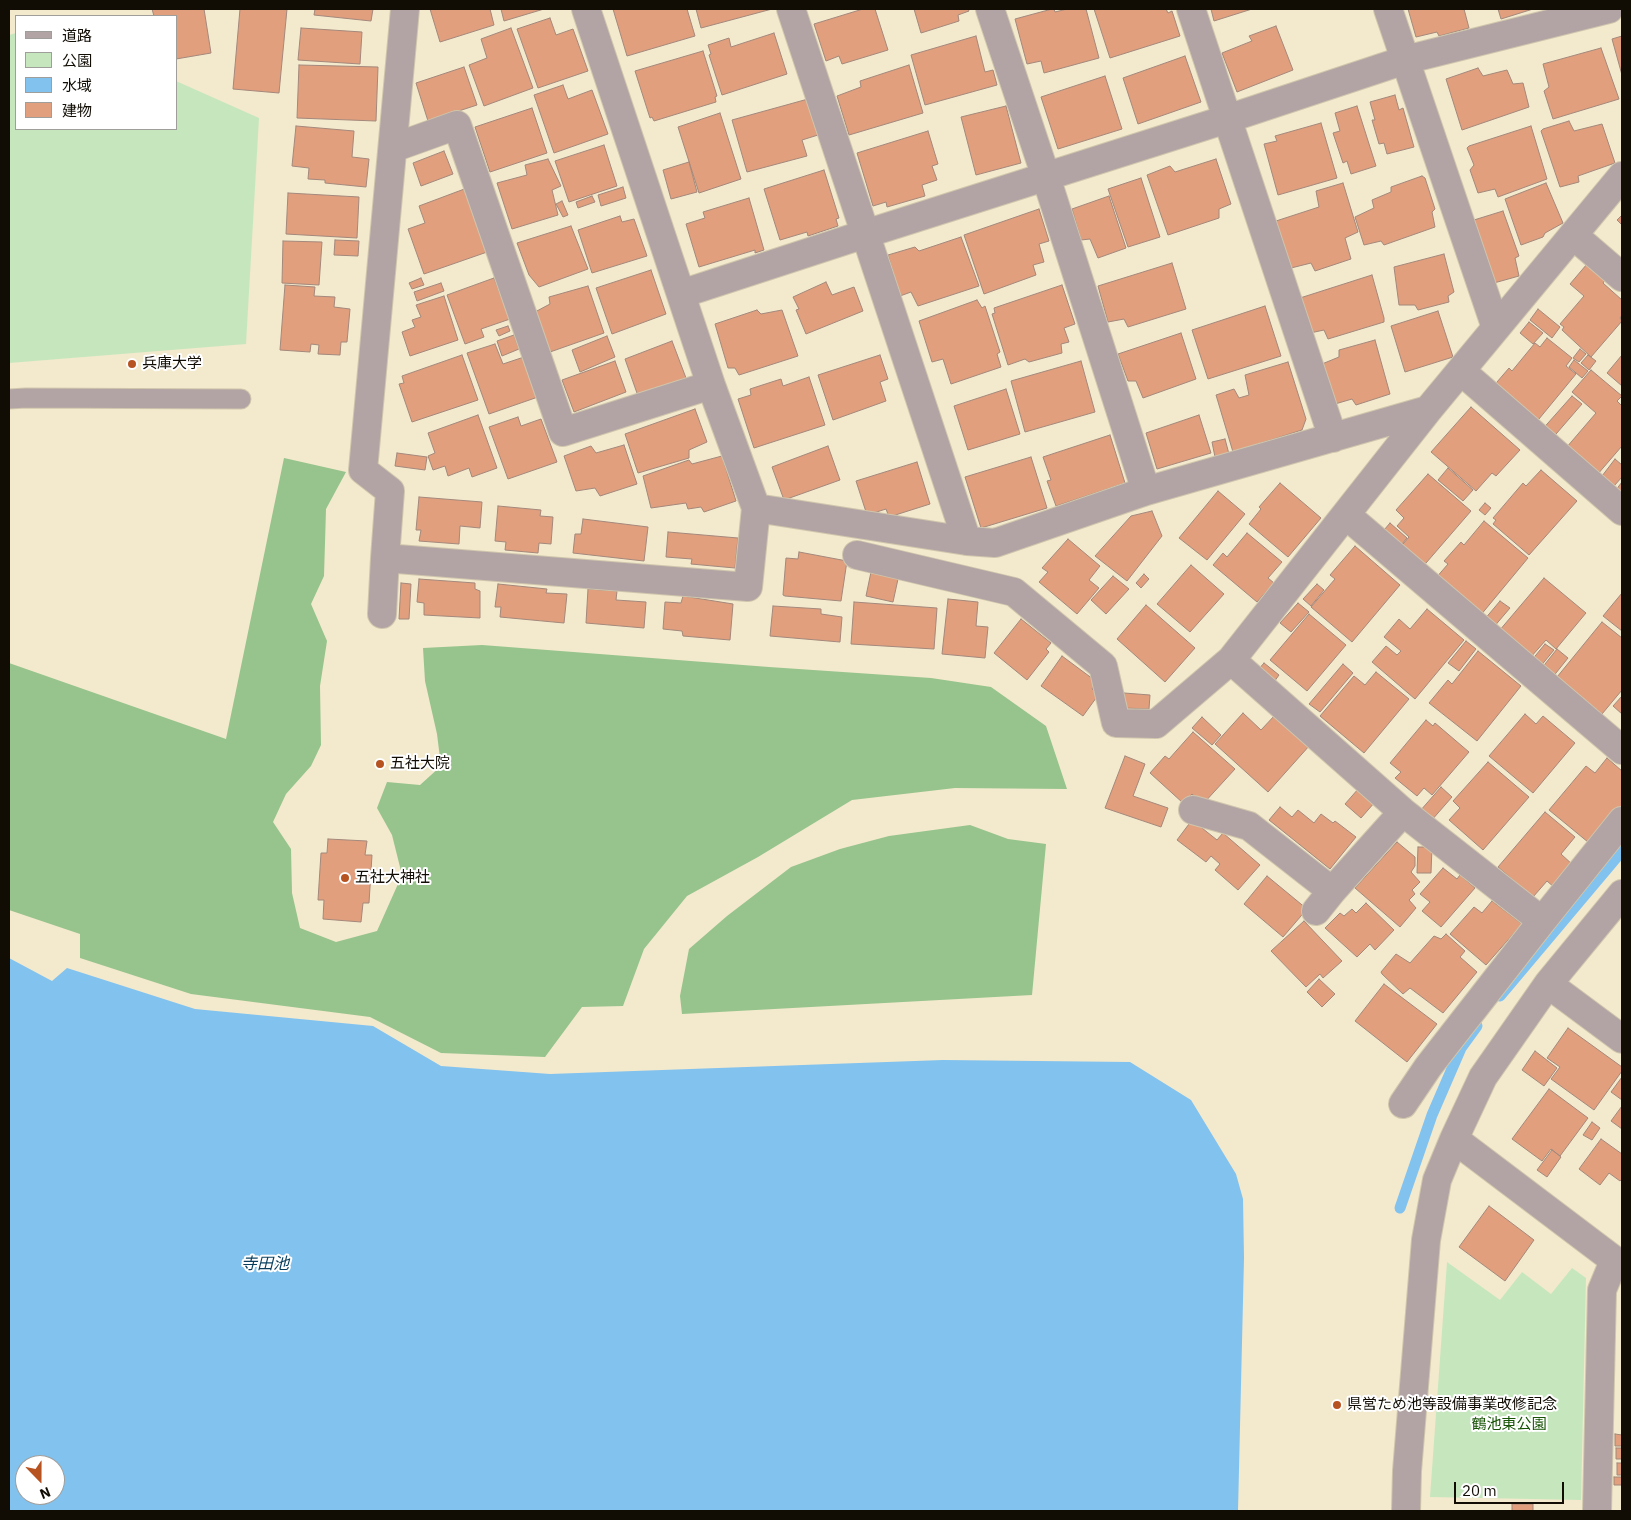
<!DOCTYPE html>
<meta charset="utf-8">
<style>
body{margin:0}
#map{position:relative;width:1631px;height:1520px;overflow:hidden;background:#f3e9cd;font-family:"IBM Plex Sans","Noto Sans JP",sans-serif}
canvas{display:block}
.frame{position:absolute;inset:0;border:10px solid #110d05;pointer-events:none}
.legend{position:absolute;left:15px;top:15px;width:162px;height:115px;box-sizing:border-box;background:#fff;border:1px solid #a09e9b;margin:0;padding:6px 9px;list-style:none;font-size:15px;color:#110d05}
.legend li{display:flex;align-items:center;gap:10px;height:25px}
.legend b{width:25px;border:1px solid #a09e9b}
.north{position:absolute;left:15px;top:1455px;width:50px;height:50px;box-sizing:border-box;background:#fff;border:1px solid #a09e9b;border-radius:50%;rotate:158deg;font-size:14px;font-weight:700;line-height:20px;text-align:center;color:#110d05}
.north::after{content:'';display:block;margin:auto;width:18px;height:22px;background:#b75221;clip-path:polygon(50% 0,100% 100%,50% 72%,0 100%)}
.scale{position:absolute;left:1454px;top:1482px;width:110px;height:22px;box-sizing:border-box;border:2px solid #110d05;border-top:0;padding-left:6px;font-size:15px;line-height:18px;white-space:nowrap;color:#110d05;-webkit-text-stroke:4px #fff;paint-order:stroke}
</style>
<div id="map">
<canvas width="1631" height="1520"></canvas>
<div class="frame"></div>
<ul class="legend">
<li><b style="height:6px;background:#b2a3a4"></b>道路</li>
<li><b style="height:14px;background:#c6e7be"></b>公園</li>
<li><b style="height:14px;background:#81c2ef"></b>水域</li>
<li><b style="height:14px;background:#e19f7d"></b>建物</li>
</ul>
<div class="north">N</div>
<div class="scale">20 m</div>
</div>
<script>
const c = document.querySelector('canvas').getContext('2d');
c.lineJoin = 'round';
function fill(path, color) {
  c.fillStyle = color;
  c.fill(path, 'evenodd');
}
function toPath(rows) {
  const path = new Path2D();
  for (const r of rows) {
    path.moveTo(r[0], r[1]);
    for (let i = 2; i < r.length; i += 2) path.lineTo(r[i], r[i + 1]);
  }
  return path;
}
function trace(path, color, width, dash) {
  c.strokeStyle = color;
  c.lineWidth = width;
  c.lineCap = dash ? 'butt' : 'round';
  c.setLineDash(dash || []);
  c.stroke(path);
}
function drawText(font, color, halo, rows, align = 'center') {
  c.font = font + ' "IBM Plex Sans","Noto Sans JP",sans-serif';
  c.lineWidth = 4;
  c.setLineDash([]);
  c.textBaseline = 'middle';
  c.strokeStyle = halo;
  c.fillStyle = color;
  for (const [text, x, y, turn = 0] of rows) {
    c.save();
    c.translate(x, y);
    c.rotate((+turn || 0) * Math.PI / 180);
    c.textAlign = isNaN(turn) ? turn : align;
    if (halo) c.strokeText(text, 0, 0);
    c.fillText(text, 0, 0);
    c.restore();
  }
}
const green = toPath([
 [16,33,16,129,176,129,176,81,259,118,246,344,9,363,9,35],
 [1447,1262,1500,1300,1522,1272,1551,1294,1572,1268,1586,1278,1581,1500,1430,1497]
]);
const forest = toPath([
 [284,458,346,472,326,509,324,576,311,604,327,641,320,686,321,745,311,766,286,794,273,822,291,849,292,893,300,928,336,942,377,931,402,875,392,835,377,808,387,782,420,785,441,766,437,734,425,681,423,648,482,645,769,667,931,678,991,687,1046,726,1067,789,955,788,852,800,758,857,687,896,644,949,623,1006,582,1007,545,1057,441,1053,370,1017,191,994,80,958,80,934,9,910,9,663,226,739],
 [970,825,1008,839,1046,844,1032,995,682,1014,680,996,689,949,727,916,791,867,840,849,889,836]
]);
const water = toPath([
 [9,958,52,981,67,968,195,1009,373,1026,441,1066,550,1074,943,1060,1130,1062,1191,1100,1236,1174,1243,1199,1244,1258,1238,1511,9,1511],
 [25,1465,55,1465,55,1495,25,1495]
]);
const stream = toPath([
 [1500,996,1622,851],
 [1400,1208,1432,1115,1461,1048,1477,1026]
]);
const building = toPath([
 [152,9,204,9,211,53,176,59,176,16,154,16,152,9],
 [240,9,287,9,279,93,233,89,240,9],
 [315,9,373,9,371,21,314,15,315,9],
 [430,9,490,9,494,25,440,42,430,9],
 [501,9,544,9,504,21,501,9],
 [613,9,687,9,695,36,627,56,613,9],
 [696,9,772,9,701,28,696,9],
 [863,9,875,9,888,50,842,64,839,56,826,61,814,24,863,9],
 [914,9,968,9,969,11,958,15,959,21,921,33,914,9],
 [1052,9,1054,9,1055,12,1067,9,1086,9,1099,58,1044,73,1041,61,1027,64,1015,19,1052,9],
 [1094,9,1166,9,1168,13,1172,11,1180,36,1110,58,1094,9],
 [1211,9,1252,9,1214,21,1211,9],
 [1408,9,1464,9,1469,28,1439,36,1437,32,1416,37,1408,9],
 [1498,9,1533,9,1501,19,1498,9],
 [550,18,556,35,573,29,588,71,538,88,517,29,550,18],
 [1276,26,1293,70,1237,92,1222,53,1252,41,1249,36,1276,26],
 [301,28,362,32,360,64,298,60,301,28],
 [511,28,533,88,484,106,469,65,487,58,481,39,511,28],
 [774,33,787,74,722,95,709,55,711,54,708,45,729,38,731,47,774,33],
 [976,36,985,72,993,70,997,85,925,105,911,55,976,36],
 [1622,36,1622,75,1612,39,1622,36],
 [1601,48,1619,99,1553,119,1544,91,1549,87,1543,64,1601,48],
 [703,51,717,96,715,97,716,102,654,121,652,117,650,118,635,71,703,51],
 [1185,56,1201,102,1138,124,1123,78,1185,56],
 [299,65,378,67,376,121,297,118,299,65],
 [909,65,923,113,849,135,837,96,861,87,860,81,909,65],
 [464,67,477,105,428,121,416,83,464,67],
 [1478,68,1483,76,1507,70,1513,84,1523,83,1529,107,1462,130,1446,79,1478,68],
 [1105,76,1122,129,1058,149,1041,97,1105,76],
 [563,85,568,99,592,90,608,134,554,153,534,95,563,85],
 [1395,95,1399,110,1403,108,1414,147,1387,154,1384,143,1379,144,1372,120,1375,120,1370,102,1395,95],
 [808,99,818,135,802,140,807,156,747,172,732,120,808,99],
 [1006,106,1021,163,976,175,961,117,1006,106],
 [1357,106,1376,166,1351,174,1347,161,1343,163,1333,133,1340,131,1335,113,1357,106],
 [532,108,547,153,490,172,475,127,532,108],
 [720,113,741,179,699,193,678,127,720,113],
 [1569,121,1574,131,1602,124,1615,163,1578,176,1579,182,1560,187,1541,131,1543,129,1569,121],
 [1321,123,1337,178,1278,195,1264,144,1277,141,1275,136,1321,123],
 [296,126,354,131,352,157,369,159,366,187,325,183,325,180,308,179,309,168,292,166,296,126],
 [1531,126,1547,179,1498,197,1495,189,1478,193,1470,170,1474,165,1467,148,1469,146,1531,126],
 [928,131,938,164,932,166,937,180,922,185,925,196,887,207,886,202,873,206,857,153,928,131],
 [604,145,617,186,569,202,555,161,604,145],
 [444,151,453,174,421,186,413,163,444,151],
 [548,159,561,186,552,190,558,215,512,229,497,183,527,175,525,165,548,159],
 [1216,159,1231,204,1219,209,1219,218,1168,235,1147,175,1170,166,1175,172,1216,159],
 [689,162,697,192,671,199,663,170,689,162],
 [824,170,839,218,836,219,838,226,808,236,807,232,780,240,764,189,824,170],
 [1422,176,1425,178,1435,209,1432,212,1435,227,1384,245,1381,241,1364,245,1355,217,1374,208,1372,200,1391,192,1391,187,1422,176],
 [1141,178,1160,237,1128,247,1108,189,1141,178],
 [1343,183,1358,232,1345,238,1351,259,1315,271,1311,263,1291,268,1276,221,1319,207,1316,191,1343,183],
 [1546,183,1563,223,1545,233,1543,237,1521,245,1505,199,1546,183],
 [623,187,626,198,601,206,598,195,623,187],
 [467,188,490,251,424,274,408,229,425,223,419,206,467,188],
 [288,193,359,197,357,238,286,234,288,193],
 [592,196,595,202,578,208,576,202,592,196],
 [1109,196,1126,248,1098,258,1090,239,1081,240,1072,209,1109,196],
 [749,198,764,250,755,253,755,250,699,267,686,224,705,218,703,212,749,198],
 [562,201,568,215,563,217,556,204,562,201],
 [1039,209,1049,241,1039,244,1044,262,1033,265,1036,275,984,294,964,235,1039,209],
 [1503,211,1519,256,1515,258,1519,276,1494,283,1474,220,1503,211],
 [1622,215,1622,225,1617,220,1622,215],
 [620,216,622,222,634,219,647,256,592,273,578,230,620,216],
 [571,226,588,269,539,287,529,275,517,243,571,226],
 [961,237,979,286,918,306,911,292,900,296,888,255,915,247,919,251,961,237],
 [335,240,359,241,358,256,334,255,335,240],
 [283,241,322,242,319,285,282,283,283,241],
 [1444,254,1454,292,1448,296,1449,302,1418,310,1415,305,1399,305,1394,267,1444,254],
 [1172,263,1186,309,1128,327,1124,319,1108,322,1098,286,1172,263],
 [1587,264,1605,280,1603,283,1622,300,1622,315,1620,318,1622,321,1591,357,1562,330,1564,327,1560,324,1584,296,1570,284,1587,264],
 [651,270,666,314,612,334,596,288,651,270],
 [1372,275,1384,318,1384,322,1328,339,1324,330,1310,333,1300,298,1372,275],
 [421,278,424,285,412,289,409,283,421,278],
 [494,278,510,319,481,329,484,337,465,344,447,295,494,278],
 [826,282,832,295,854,287,863,311,806,334,796,310,799,309,793,297,826,282],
 [441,283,444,291,417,301,414,292,441,283],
 [285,285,315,287,314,296,335,297,334,307,350,309,347,342,341,342,340,355,318,354,319,345,311,344,310,352,280,350,285,285],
 [1062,285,1075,324,1064,328,1069,342,1061,344,1062,353,1029,362,1025,359,1008,365,992,314,995,313,994,308,1062,285],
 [588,286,604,333,550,352,535,312,550,304,549,297,588,286],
 [444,296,458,340,410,356,402,332,415,327,412,320,421,317,416,305,444,296],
 [977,300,982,308,985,306,1000,352,997,354,1001,367,951,384,943,359,932,362,919,321,977,300],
 [1265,306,1281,356,1208,379,1192,330,1265,306],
 [1538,309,1560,327,1552,338,1530,320,1538,309],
 [757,310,761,314,782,310,798,356,739,375,735,368,728,368,715,324,757,310],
 [1438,311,1453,357,1405,372,1391,326,1438,311],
 [1529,322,1543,333,1533,344,1520,333,1529,322],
 [508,326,510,331,499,336,496,330,508,326],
 [1181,333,1196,379,1143,398,1136,381,1128,381,1118,354,1181,333],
 [514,335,519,349,502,356,497,341,514,335],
 [607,336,615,357,580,372,572,350,607,336],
 [1547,338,1572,358,1566,366,1576,374,1534,425,1491,389,1509,368,1512,371,1535,343,1540,347,1547,338],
 [1375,340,1390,394,1356,405,1352,399,1335,404,1322,364,1339,357,1339,350,1375,340],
 [672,341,686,378,638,396,625,359,672,341],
 [495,344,503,364,524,357,538,397,489,414,467,353,495,344],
 [1580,349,1586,354,1579,362,1573,358,1580,349],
 [462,355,478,400,412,422,399,384,404,383,402,376,462,355],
 [880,355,888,379,880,382,886,401,833,420,818,375,880,355],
 [1588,355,1596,361,1589,370,1581,363,1588,355],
 [1622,355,1622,386,1607,373,1622,355],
 [1574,360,1588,371,1582,378,1569,367,1574,360],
 [615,361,626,392,574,412,562,380,615,361],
 [1081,361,1095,412,1025,432,1011,381,1081,361],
 [1288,362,1306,419,1302,430,1233,452,1216,395,1234,389,1239,398,1249,395,1245,375,1288,362],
 [1591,370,1622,396,1617,401,1622,406,1622,446,1597,475,1566,448,1596,413,1572,392,1591,370],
 [809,377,825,425,754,448,738,399,751,395,750,389,781,379,783,386,809,377],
 [1006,389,1020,434,968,450,954,406,1006,389],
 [1572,396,1582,404,1550,441,1540,432,1572,396],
 [1471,407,1520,450,1496,476,1492,473,1476,491,1431,452,1471,407],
 [695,409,707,442,689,450,689,458,638,473,625,434,695,409],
 [478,415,497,468,472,477,469,468,448,476,445,466,433,470,428,456,435,453,428,433,478,415],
 [1199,415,1211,453,1157,469,1146,433,1199,415],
 [518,417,521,426,541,419,557,462,508,479,489,427,518,417],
 [1110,435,1125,483,1056,506,1047,481,1051,480,1043,457,1110,435],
 [1225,439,1229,454,1215,457,1212,442,1225,439],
 [624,445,637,484,600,496,595,488,576,491,564,456,591,446,596,453,624,445],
 [828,446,840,480,784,500,772,467,828,446],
 [397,453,427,457,425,470,395,466,397,453],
 [722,456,736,501,704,512,701,507,688,509,686,503,651,508,643,476,689,460,692,464,722,456],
 [1031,457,1047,508,981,528,965,477,1031,457],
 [1615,459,1622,465,1622,477,1614,486,1602,476,1615,459],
 [917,462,930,504,889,517,886,509,867,515,856,481,917,462],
 [1448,468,1473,490,1463,501,1438,480,1448,468],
 [1541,470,1577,501,1529,555,1493,524,1496,520,1493,518,1523,483,1526,486,1541,470],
 [1428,474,1471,511,1420,570,1397,551,1409,537,1397,526,1404,518,1396,510,1428,474],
 [1622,482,1622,497,1615,491,1622,482],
 [1280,483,1321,518,1288,557,1249,524,1261,509,1259,507,1280,483],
 [1218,491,1245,514,1207,560,1179,538,1218,491],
 [419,497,482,502,480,528,460,526,459,544,419,541,421,530,416,530,419,497],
 [1485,503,1491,508,1485,515,1479,510,1485,503],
 [498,506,541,510,540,516,553,517,551,544,539,543,538,553,505,550,506,542,495,541,498,506],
 [1152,511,1162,536,1127,581,1095,556,1131,516,1152,511],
 [583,519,648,527,644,561,573,553,575,534,581,534,583,519],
 [1484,521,1528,558,1480,616,1435,579,1448,564,1444,561,1461,542,1464,545,1484,521],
 [1390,523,1407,538,1397,550,1379,536,1390,523],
 [668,532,738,538,735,568,691,564,692,559,666,557,668,532],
 [1247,533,1282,562,1268,578,1274,583,1257,602,1213,565,1223,553,1227,557,1247,533],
 [1068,539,1100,566,1089,580,1099,588,1077,614,1039,582,1048,572,1042,568,1068,539],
 [1355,546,1400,585,1352,642,1311,607,1335,579,1330,575,1355,546],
 [799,552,847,561,841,601,785,596,783,595,786,558,798,559,799,552],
 [1191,565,1224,594,1190,632,1157,604,1191,565],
 [871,572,898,579,893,602,866,596,871,572],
 [1144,574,1149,579,1141,588,1136,583,1144,574],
 [1113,576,1129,589,1106,614,1091,600,1113,576],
 [1544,578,1586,613,1556,649,1546,640,1530,658,1499,631,1544,578],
 [419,579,475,583,475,589,480,591,480,618,424,615,424,603,417,602,419,579],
 [401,583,411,584,409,619,399,619,401,583],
 [498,584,547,589,546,593,567,594,564,623,500,617,501,607,495,607,498,584],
 [1317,584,1324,590,1311,606,1303,599,1317,584],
 [588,589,617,591,616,600,646,602,644,628,586,623,588,589],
 [1622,593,1622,631,1603,616,1622,593],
 [683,596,733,604,730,640,683,636,682,631,663,629,665,602,681,603,683,596],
 [948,599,978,602,976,626,988,627,985,658,942,654,948,599],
 [1500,601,1510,608,1493,628,1484,620,1500,601],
 [854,602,937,608,934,649,851,644,854,602],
 [1298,603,1309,612,1291,632,1280,623,1298,603],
 [1146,605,1195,648,1165,682,1117,639,1146,605],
 [773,606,821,609,821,614,842,617,840,642,770,636,773,606],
 [1427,609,1464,640,1415,699,1372,662,1386,646,1397,655,1401,651,1384,637,1399,619,1410,629,1427,609],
 [1309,614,1346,645,1307,691,1270,660,1309,614],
 [1021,619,1051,643,1046,649,1049,652,1027,680,994,653,1021,619],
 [1602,622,1622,638,1622,690,1602,714,1557,677,1602,622],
 [1466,641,1476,649,1459,671,1448,663,1466,641],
 [1545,644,1554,650,1540,667,1531,661,1545,644],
 [1557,649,1568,658,1552,678,1541,669,1557,649],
 [1478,651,1521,686,1477,741,1429,703,1448,680,1452,684,1478,651],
 [1062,656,1097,682,1092,689,1099,694,1083,716,1041,686,1062,656],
 [1264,663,1279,675,1274,682,1258,670,1264,663],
 [1343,664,1353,673,1320,712,1309,704,1343,664],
 [1376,672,1409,699,1364,753,1320,716,1354,676,1365,685,1376,672],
 [1124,693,1150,695,1149,709,1123,708,1124,693],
 [1622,696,1622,714,1613,706,1622,696],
 [1243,713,1261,730,1276,714,1310,745,1268,792,1215,744,1243,713],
 [1525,714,1536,724,1543,716,1575,743,1533,793,1489,756,1525,714],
 [1202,717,1221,735,1212,745,1192,728,1202,717],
 [1426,720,1433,726,1435,723,1469,752,1432,795,1424,788,1417,796,1395,778,1401,772,1390,763,1426,720],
 [1193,732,1235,769,1203,804,1192,794,1183,803,1150,773,1165,756,1169,759,1193,732],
 [1125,756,1145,764,1133,796,1168,808,1161,827,1105,808,1125,756],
 [1607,758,1622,771,1622,813,1594,847,1549,810,1586,766,1595,773,1607,758],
 [1488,762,1529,797,1483,850,1449,820,1460,808,1453,801,1488,762],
 [1441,787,1452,797,1431,821,1420,811,1441,787],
 [1359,788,1375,802,1361,818,1345,804,1359,788],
 [1280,807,1292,817,1298,810,1314,823,1321,814,1333,823,1335,821,1356,837,1330,869,1269,820,1280,807],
 [1545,812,1575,837,1561,854,1574,866,1555,888,1547,881,1533,897,1498,867,1545,812],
 [1192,820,1217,840,1223,833,1260,865,1238,890,1215,870,1220,864,1211,856,1206,862,1177,840,1192,820],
 [328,839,367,841,365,855,372,855,369,903,363,903,361,922,323,919,324,900,318,900,321,853,327,853,328,839],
 [1397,842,1415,857,1415,866,1411,872,1420,882,1412,890,1415,894,1409,900,1416,908,1400,927,1355,888,1397,842],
 [1418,847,1432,847,1431,873,1417,873,1418,847],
 [1443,868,1457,879,1460,875,1475,888,1441,927,1422,911,1430,902,1420,894,1443,868],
 [1267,876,1307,909,1283,937,1244,904,1267,876],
 [1492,901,1522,924,1486,965,1450,934,1474,907,1482,913,1492,901],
 [1366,903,1394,930,1375,950,1370,944,1357,957,1325,928,1340,913,1344,916,1352,909,1356,913,1366,903],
 [1304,921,1342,961,1323,978,1320,974,1306,987,1271,951,1304,921],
 [1446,934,1465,951,1460,957,1477,972,1443,1013,1410,988,1403,994,1382,974,1381,972,1396,954,1410,963,1434,936,1441,939,1446,934],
 [1319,979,1335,994,1322,1007,1307,992,1319,979],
 [1384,984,1437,1024,1407,1062,1355,1021,1384,984],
 [1568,1028,1622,1067,1622,1071,1594,1110,1551,1079,1560,1067,1547,1058,1568,1028],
 [1535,1051,1557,1068,1544,1086,1522,1070,1535,1051],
 [1622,1077,1622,1100,1611,1092,1622,1077],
 [1549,1089,1588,1118,1560,1156,1551,1149,1542,1161,1512,1139,1549,1089],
 [1622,1106,1622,1129,1611,1121,1622,1106],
 [1592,1122,1600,1128,1592,1140,1583,1135,1592,1122],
 [1601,1139,1622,1154,1622,1179,1620,1181,1609,1173,1600,1185,1579,1169,1601,1139],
 [1552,1150,1561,1157,1547,1177,1537,1170,1552,1150],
 [1489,1206,1534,1240,1505,1281,1459,1247,1489,1206],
 [1615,1434,1622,1435,1622,1446,1615,1446,1615,1434],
 [1616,1448,1622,1448,1622,1459,1616,1459,1616,1448],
 [1617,1463,1622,1463,1622,1475,1617,1475,1617,1463],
 [1614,1477,1622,1477,1622,1485,1614,1485,1614,1477],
 [1512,1504,1533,1504,1533,1511,1512,1511,1512,1504]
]);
const lane = toPath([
 [9,399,26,398,241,399]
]);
const street = toPath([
 [405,9,363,470,390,491,385,558,748,587,756,508],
 [586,9,711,385,756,508,967,541,995,543,1146,491,1428,410],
 [791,9,967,541],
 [990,9,1046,177,1146,491],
 [1191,9,1333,438],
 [1388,9,1496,328],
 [393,148,457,125,563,432,711,385],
 [1573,235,1622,277],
 [681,294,865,234,1227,119,1405,60,1609,9],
 [1461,371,1622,511],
 [1346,515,1622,750],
 [857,555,1014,592,1103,666,1116,723,1156,724,1231,660,1428,410,1622,176],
 [382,614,385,558],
 [1231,660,1403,812,1542,921,1622,821],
 [1193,810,1249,826,1332,891],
 [1316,911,1332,891,1403,812],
 [1548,984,1622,1039],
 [1403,1104,1428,1067,1542,921],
 [1454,1139,1622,1266],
 [1406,1511,1407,1471,1426,1240,1437,1180,1454,1139,1483,1077,1548,984,1622,894],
 [1597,1511,1602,1290,1614,1261]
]);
const markers = [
 [132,364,5,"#b75221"],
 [380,764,5,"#b75221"],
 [345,878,5,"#b75221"],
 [1337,1405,5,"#b75221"]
];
const poiNames = [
 ["兵庫大学",142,364],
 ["五社大院",390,764],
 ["五社大神社",355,878],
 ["県営ため池等設備事業改修記念",1347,1405]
];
const parkNames = [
 ["鶴池東公園",1509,1425]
];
const waterNames = [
 ["寺田池",265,1264]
];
fill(green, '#c6e7be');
fill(forest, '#96c48c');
fill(water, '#81c2ef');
trace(stream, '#81c2ef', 11);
fill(building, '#e19f7d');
trace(building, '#a3887b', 1);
trace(lane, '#cfc6ad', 21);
trace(street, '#cfc6ad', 30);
trace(lane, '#b2a3a4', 19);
trace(street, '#b2a3a4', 28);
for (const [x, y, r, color] of markers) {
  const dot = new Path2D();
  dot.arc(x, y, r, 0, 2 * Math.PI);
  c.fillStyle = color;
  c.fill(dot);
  trace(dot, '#fff', 2);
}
drawText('15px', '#110d05', '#fff', poiNames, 'left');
drawText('15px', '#165304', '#fff', parkNames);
drawText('italic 16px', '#083e5c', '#fff', waterNames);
</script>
